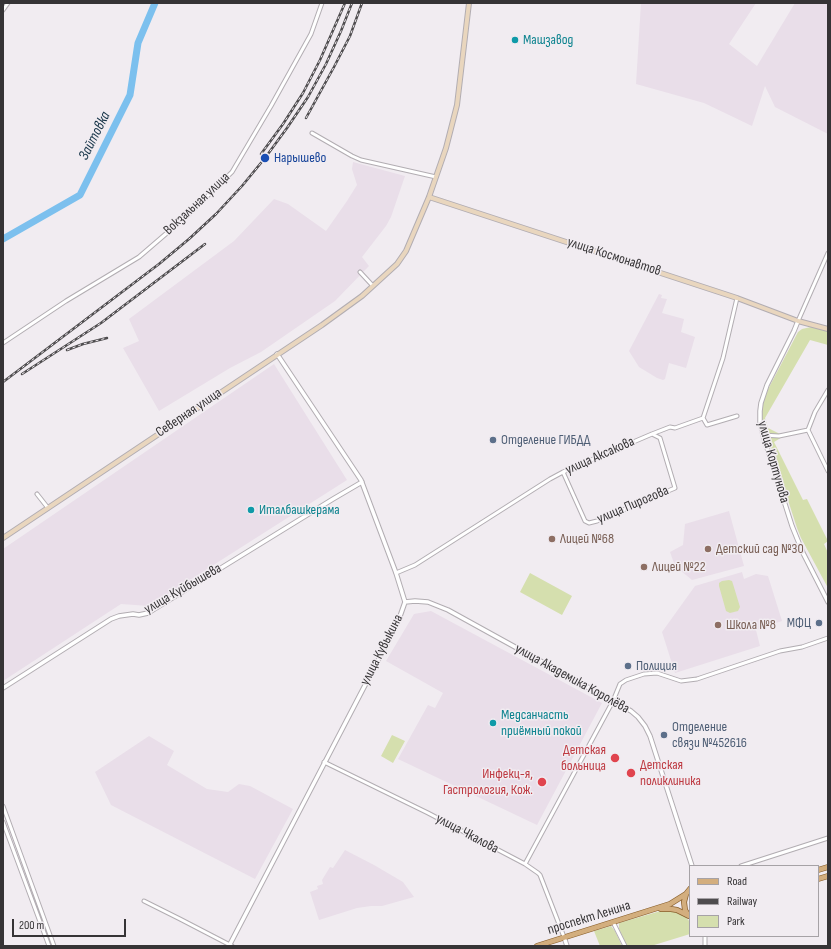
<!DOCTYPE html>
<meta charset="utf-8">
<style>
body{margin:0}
#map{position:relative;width:831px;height:949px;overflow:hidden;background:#f1ecf1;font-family:"Sofia Sans Condensed",sans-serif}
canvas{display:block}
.frame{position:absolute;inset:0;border:4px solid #363436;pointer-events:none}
.legend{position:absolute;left:689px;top:865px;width:130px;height:72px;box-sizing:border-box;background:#f1ecf1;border:1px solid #a6a2a6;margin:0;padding:5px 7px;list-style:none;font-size:12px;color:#363436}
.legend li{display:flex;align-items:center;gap:8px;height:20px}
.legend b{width:20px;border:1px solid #a6a2a6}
.scale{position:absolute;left:12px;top:919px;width:114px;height:18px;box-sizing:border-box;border:2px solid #363436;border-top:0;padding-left:5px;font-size:12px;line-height:14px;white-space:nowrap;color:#363436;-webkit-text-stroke:3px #f1ecf1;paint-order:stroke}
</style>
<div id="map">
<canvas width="831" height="949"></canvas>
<div class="frame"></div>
<ul class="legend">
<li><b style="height:5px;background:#d3ae7e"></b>Road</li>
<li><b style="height:5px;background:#4e4c4e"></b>Railway</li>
<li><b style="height:11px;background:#d5dfae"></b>Park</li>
</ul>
<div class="scale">200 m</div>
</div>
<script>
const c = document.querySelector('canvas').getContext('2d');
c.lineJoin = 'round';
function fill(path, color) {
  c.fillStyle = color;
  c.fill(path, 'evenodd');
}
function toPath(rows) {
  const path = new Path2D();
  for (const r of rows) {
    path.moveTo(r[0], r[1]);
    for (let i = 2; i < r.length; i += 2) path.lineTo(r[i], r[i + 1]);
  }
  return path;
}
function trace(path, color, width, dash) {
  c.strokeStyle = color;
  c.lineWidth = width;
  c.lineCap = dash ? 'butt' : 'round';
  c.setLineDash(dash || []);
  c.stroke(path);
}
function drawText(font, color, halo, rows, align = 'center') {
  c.font = font + ' "Sofia Sans Condensed",sans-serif';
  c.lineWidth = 3;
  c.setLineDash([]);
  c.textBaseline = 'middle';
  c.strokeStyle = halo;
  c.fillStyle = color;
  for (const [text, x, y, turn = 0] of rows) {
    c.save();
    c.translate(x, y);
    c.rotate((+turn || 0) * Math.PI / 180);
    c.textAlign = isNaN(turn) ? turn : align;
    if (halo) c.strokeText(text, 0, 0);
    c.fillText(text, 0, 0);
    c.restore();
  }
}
const built = toPath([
 [641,3,756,3,729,44,757,66,795,3,828,3,828,134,775,107,765,86,752,126,704,103,636,84],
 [353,162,405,176,391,217,386,226,362,257,369,266,335,301,261,352,230,368,159,411,123,348,139,341,129,319,234,241,274,199,288,204,326,231,347,201,357,185,352,169],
 [659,294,662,295,661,298,667,299,662,313,684,319,681,332,695,337,686,368,669,363,665,379,663,380,657,378,639,367,629,351],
 [274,364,347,480,149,606,121,604,3,681,3,549],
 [729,511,744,566,692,580,675,566,670,552,683,545,685,524],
 [742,572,744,579,756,574,768,576,782,621,756,630,760,646,675,673,662,632,695,586],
 [431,611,602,703,537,825,398,759,428,705,435,708,443,693,386,661,414,614],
 [149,736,174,751,167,765,207,789,228,792,239,784,250,786,293,809,255,879,111,805,95,772],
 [345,850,374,865,403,882,414,897,382,906,371,906,357,908,319,920,310,892,318,889,317,886,323,884,322,880,330,867,333,868]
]);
const green = toPath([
 [811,327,828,331,828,345,810,340,765,418,768,428,784,436,774,442,803,500,807,499,828,541,824,544,828,553,828,588,801,538,797,528,762,420,762,404,764,397,798,332,802,329],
 [530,573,572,596,562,615,520,592],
 [729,580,732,581,733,584,740,607,738,611,730,613,726,611,719,586,719,583,722,581],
 [392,735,405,741,393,763,381,756],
 [664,910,674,911,684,915,690,922,690,934,651,946,627,946,619,929,619,923],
 [611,926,615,931,622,946,600,946,594,931]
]);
const river = toPath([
 [3,239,80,195,130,95,138,43,155,3]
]);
const minor = toPath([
 [3,10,8,3],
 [312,133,352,156,361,160,436,177],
 [360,272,373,286],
 [798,321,828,253],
 [3,343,66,301,139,257,189,214,232,172,271,106,311,34,322,3],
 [828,390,815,412,808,430,828,471],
 [703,418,707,425,737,416],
 [763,435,779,436,808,430],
 [563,472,585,521,589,523,597,521,675,488,660,438,652,434],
 [37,494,48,508],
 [396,573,415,565,550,479,563,472,652,434,670,427,675,428,703,418,723,358,737,298],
 [324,762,428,813,525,864,538,873,540,875,564,937],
 [3,806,54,946],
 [3,822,49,946],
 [525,864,613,701,620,684,626,680,644,674,657,673,681,681,697,679,780,651,802,647,828,638],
 [741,866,828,838],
 [144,901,180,919,232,946],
 [613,922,625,946],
 [705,936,705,946]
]);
const tertiary = toPath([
 [798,321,794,331,767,385,761,403,760,411,760,422,763,435,792,526,803,553,828,602],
 [405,602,415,601,428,602,448,610,631,711,638,717,645,726,650,736,692,866],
 [3,688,111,619,119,616,133,614,139,615,148,613,333,499,362,482],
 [564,937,567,946],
 [229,946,398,622,405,602,396,573,361,480,277,354]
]);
const secondary = toPath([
 [429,197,737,298,798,321,828,329],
 [3,538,322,325,362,296,397,264,406,251,429,197,446,148,457,105,469,3]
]);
const primary = toPath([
 [818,870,828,867],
 [818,879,828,876],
 [661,909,671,909,677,910,689,916],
 [688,915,685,910,684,902,686,894,690,889],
 [537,946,670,904,686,894]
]);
const rail = toPath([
 [306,118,334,67,350,36,362,3],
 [261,154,283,124,303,93,320,60,345,3],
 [67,350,83,344,107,338],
 [22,374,101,323,205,244],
 [3,382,159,264,189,239,216,214,242,186,265,158,287,128,308,97,326,64,341,31,352,3]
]);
const markers = [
 [515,40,4,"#0f9aa8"],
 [265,158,5,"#1a4fb4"],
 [493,440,4,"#5c6f8a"],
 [251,510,4,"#0f9aa8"],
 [552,539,4,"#8d6e63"],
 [708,549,4,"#8d6e63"],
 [644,567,4,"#8d6e63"],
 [819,623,4,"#5c6f8a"],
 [718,625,4,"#8d6e63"],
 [628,666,4,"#5c6f8a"],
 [493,723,4,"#0f9aa8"],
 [664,735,4,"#5c6f8a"],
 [615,758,5,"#e0444e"],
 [631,773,5,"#e0444e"],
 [542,782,5,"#e0444e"]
];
const cultureNames = [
 ["Машзавод",523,40],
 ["Италбашкерама",259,510],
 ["Медсанчасть",501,715],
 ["приёмный покой",501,731]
];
const transitNames = [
 ["Нарышево",274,158]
];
const streetNames = [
 ["Вокзальная улица",197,204,-43],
 ["улица Космонавтов",614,257,18],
 ["Северная улица",189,413,-34],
 ["улица Аксакова",600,456,-24],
 ["улица Кортунова",773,462,74],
 ["улица Пирогова",633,505,-23],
 ["улица Куйбышева",183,589,-30],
 ["улица Кувыкина",382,650,-63],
 ["улица Академика Королёва",572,679,29],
 ["улица Чкалова",467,834,28],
 ["проспект Ленина",589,918,-17]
];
const serviceNames = [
 ["Отделение ГИБДД",501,440],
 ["МФЦ",811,623,"right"],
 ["Полиция",636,666],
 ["Отделение",672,727],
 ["связи №452616",672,743]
];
const educationNames = [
 ["Лицей №68",560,539],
 ["Детский сад №30",716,549],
 ["Лицей №22",652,567],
 ["Школа №8",726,625]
];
const healthNames = [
 ["Детская",606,750],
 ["больница",606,766],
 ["Детская",640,765,"left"],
 ["поликлиника",640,781,"left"],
 ["Инфекц-я,",533,774],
 ["Гастрология, Кож.",533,790]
];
const waterNames = [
 ["Зайтовка",95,136,-63]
];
fill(built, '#e9dee9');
fill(green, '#d5dfae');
trace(river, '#7cc0ee', 7);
trace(minor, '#b2adb2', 5);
trace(tertiary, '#b2adb2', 5.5);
trace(secondary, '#b2adb2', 6);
trace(primary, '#89602d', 6);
trace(minor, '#fff', 3);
trace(tertiary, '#fff', 3.5);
trace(secondary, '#e9d6be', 4);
trace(primary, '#d3ae7e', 4.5);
trace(rail, '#4e4c4e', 2.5);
trace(rail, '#f1ecf1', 1, [3]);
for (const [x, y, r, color] of markers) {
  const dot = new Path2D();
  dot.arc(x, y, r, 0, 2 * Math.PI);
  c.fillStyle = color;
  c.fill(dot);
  trace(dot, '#f1ecf1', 1.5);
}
drawText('14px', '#0d838f', '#f1ecf1', cultureNames, 'left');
drawText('14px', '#164399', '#f1ecf1', transitNames, 'left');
drawText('14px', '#363436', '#f1ecf1', streetNames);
drawText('14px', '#4e5e75', '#f1ecf1', serviceNames, 'left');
drawText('14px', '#785e54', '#f1ecf1', educationNames, 'left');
drawText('14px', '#be3a42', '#f1ecf1', healthNames, 'right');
drawText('italic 15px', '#153347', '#f1ecf1', waterNames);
</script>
